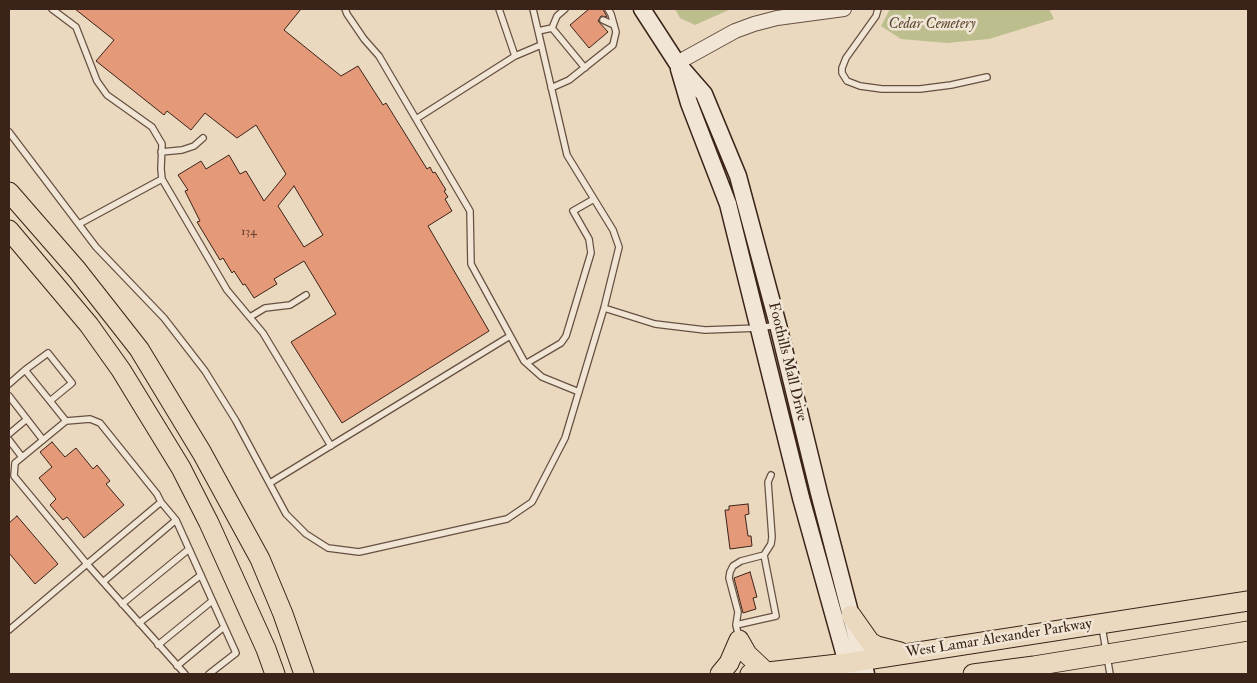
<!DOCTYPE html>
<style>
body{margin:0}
#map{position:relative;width:1257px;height:683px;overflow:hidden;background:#ead9bf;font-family:"IM FELL Double Pica",serif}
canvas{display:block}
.frame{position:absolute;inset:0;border:10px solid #3b2319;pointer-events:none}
</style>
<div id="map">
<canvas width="1257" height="683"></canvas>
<div class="frame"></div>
</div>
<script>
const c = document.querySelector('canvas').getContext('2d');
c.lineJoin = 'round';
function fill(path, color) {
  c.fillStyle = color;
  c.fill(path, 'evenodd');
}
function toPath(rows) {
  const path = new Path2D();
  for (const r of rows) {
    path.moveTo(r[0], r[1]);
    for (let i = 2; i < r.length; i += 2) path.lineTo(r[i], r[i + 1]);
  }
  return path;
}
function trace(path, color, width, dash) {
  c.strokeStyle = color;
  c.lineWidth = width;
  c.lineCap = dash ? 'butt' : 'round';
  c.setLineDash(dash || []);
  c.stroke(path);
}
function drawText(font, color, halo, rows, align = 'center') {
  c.font = font + ' "IM FELL Double Pica",serif';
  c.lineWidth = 5;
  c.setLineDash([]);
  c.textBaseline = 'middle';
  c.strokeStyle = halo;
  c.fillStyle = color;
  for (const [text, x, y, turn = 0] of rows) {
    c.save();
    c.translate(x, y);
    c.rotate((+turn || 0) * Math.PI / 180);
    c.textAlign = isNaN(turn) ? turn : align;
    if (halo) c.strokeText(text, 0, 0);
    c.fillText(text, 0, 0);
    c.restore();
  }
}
const green = toPath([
 [675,9,731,9,695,25,680,18],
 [890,9,1049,9,1054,19,989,39,947,43,901,39,881,26]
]);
const building = toPath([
 [75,9,301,9,284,30,341,76,358,66,383,105,386,103,427,169,430,167,433,173,435,172,446,190,444,191,448,197,445,199,452,211,428,226,489,331,342,423,291,342,336,314,304,261,274,279,277,284,254,298,245,284,243,285,234,271,232,273,223,258,220,260,197,222,200,221,185,191,188,190,178,175,201,161,206,169,229,155,240,174,246,171,264,201,286,174,256,125,237,138,205,113,191,130,167,111,164,115,96,61,114,40,75,9],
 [294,186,323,235,304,247,278,206,294,186],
 [589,9,603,9,607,17,601,16,598,21,608,32,589,48,570,25,589,9],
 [52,442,65,457,76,448,93,469,97,465,110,481,106,484,124,505,84,538,67,517,63,520,50,505,56,499,39,478,52,467,40,452,52,442],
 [748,504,749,514,745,515,748,536,751,536,752,546,730,549,725,510,729,510,729,506,748,504],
 [17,516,58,564,35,584,9,553,9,523,17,516],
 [750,572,757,597,753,598,756,609,743,613,734,578,750,572]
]);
const service = toPath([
 [52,9,76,27,97,81,107,95,152,127,162,144,161,169,162,179,227,290,263,333,331,446],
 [345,9,347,14,364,39,379,56,470,211,471,264,524,361,542,377,579,392],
 [499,9,515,56],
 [878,9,876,16,846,58,842,68,842,73,847,81,860,86,882,89,920,89,951,85,987,77],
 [603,20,614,25],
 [552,28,585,68],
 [552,28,557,16,565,9],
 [538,31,552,28],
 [551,88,569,80,613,45,616,32,611,14,608,9],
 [416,119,515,56,541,45],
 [9,132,96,247,164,318,205,371,236,421,286,514,306,534,328,548,359,552,502,520,507,519,532,502,565,438,604,308,619,247,613,230,567,155,533,9],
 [161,152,182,150,194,146,203,138],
 [79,224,162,179],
 [604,308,655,324,705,330,759,328,777,325],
 [250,317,265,308,290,305,306,295],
 [527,363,561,343,566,336,591,253,589,239,573,211,594,199],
 [9,384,25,370],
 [9,396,43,440],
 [50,401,72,383,48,353,25,370,50,401,66,421],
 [9,434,27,419],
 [9,440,22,457],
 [270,483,510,336],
 [161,502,176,520,236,653,209,674],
 [103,582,176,520],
 [122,604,189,549],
 [139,623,201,575],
 [736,625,738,612,729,578,730,572,733,566,741,561,764,555],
 [1102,627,1110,674],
 [9,630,87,564,161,502,157,494,100,423,90,419,66,421,15,463,14,476,87,564,185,674],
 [739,638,736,625,776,616,764,555,771,544,772,537,768,482,771,475],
 [158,645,212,601],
 [177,666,224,627]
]);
const tertiary = toPath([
 [677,63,735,31,754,24,777,18,844,9]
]);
const secondary = toPath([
 [642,9,677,63,704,94,738,176,778,325,819,493,866,674],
 [679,69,689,103,728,204,801,498,850,674]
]);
const trunk = toPath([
 [9,192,77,270,139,349,202,453,260,559,283,614,304,674],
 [9,230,89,325,121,370,181,468,209,523,266,649,275,674],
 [851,615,870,642,877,646,900,652],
 [739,640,747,654,766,672],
 [720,674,729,663,739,640],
 [750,674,847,663,1248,601],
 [973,674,1034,666,1248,631]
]);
const numberNames = [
 ["134",249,232]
];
const parkNames = [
 ["Cedar Cemetery",932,25]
];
const streetNames = [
 ["Foothills Mall Drive",787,362,76],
 ["West Lamar Alexander Parkway",999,639,-9]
];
fill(green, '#bdbe8e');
fill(building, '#e49978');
trace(building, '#3b2319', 1);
trace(service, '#675042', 8);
trace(tertiary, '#675042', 16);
trace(secondary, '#3b2319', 19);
trace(trunk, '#3b2319', 21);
trace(service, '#f1e6d5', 5.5);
trace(tertiary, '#f1e6d5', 14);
trace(secondary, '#f1e6d5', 16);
trace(trunk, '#ead9bf', 19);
drawText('12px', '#654031', null, numberNames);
drawText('italic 15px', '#5c4a36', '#f1e6d5', parkNames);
drawText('15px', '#3b2319', '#f1e6d5', streetNames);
</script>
